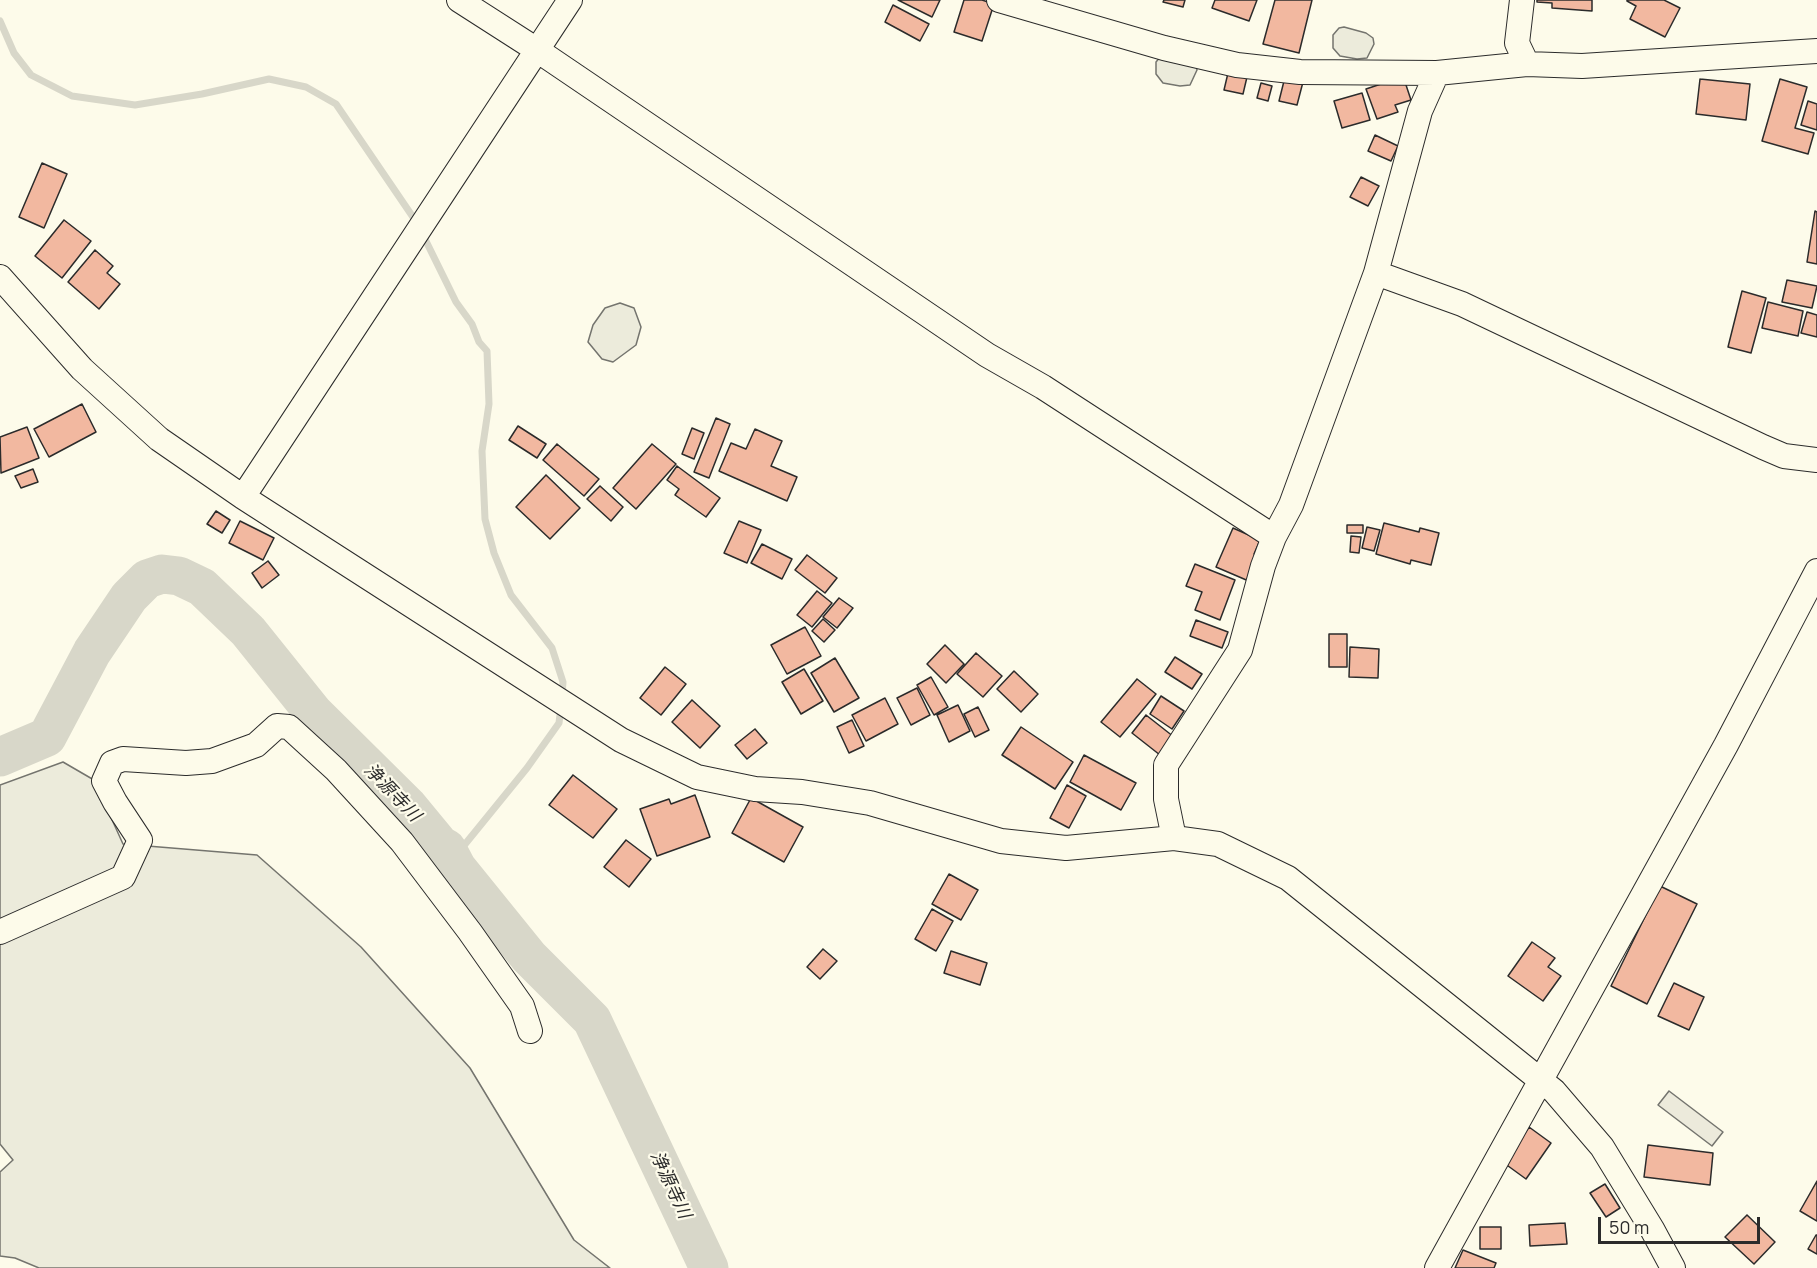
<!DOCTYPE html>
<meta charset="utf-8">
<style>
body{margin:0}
#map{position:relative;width:1817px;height:1268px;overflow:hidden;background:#fdfbea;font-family:Manrope,sans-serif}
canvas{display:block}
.scale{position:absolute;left:1598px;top:1217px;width:162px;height:27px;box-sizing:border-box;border:3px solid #2b2b2b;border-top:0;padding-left:8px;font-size:18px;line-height:21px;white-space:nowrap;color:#2b2b2b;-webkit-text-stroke:4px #fdfbea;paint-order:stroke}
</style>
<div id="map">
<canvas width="1817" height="1268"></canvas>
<div class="scale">50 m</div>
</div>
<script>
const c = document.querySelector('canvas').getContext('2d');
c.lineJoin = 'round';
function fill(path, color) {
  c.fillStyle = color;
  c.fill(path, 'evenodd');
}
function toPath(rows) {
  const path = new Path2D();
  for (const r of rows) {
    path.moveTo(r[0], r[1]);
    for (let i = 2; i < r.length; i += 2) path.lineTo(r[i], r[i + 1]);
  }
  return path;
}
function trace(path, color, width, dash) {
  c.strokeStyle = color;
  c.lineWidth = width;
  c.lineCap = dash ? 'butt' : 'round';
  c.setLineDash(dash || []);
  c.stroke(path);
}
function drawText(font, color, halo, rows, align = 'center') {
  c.font = font + ' Manrope,"Noto Sans JP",sans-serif';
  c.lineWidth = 4.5;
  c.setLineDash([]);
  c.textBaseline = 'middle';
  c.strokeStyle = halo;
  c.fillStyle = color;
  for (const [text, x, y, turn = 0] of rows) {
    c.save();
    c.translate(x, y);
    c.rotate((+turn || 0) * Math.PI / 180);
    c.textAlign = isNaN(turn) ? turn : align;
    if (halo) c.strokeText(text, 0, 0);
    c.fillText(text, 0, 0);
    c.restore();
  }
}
const green = toPath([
 [1344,27,1366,33,1373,38,1374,44,1367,58,1357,59,1340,56,1333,48,1333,35,1339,28,1344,27],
 [1162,55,1196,65,1197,70,1190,85,1180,86,1163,83,1156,74,1156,62,1162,55],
 [620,303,634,308,641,327,636,345,613,362,602,359,588,342,593,325,605,308,620,303],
 [63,762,94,780,123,844,257,855,361,947,470,1068,574,1240,610,1268,39,1268,15,1258,0,1256,0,1172,13,1160,0,1144,0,785,63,762]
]);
const parking = toPath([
 [1669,1091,1723,1132,1712,1146,1658,1105,1669,1091]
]);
const stream = toPath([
 [0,21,14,53,31,75,72,96,135,105,202,94,269,79,306,87,336,104,417,223],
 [423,235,456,302,472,324,479,342,487,351,489,404,482,451,485,519,494,553,511,595,552,648,563,682,562,696],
 [453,859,527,768,559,723,561,707]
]);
const river = toPath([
 [0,757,47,737,92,652,129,597,147,579,162,574,179,576,202,587,248,631,313,712,407,805,440,845,447,849,457,868,529,957,592,1020,709,1268]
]);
const building = toPath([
 [898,0,940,0,932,17,898,0],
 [964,0,982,0,994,4,982,41,954,32,964,0],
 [1164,0,1185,0,1183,7,1163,2,1164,0],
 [1215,0,1257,0,1249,21,1212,8,1215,0],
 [1275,0,1312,0,1299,53,1263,44,1275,0],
 [1537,0,1592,0,1592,11,1552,8,1552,3,1537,2,1537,0],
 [1627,0,1664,0,1680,8,1665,37,1630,19,1636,6,1627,1,1627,0],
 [893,5,929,24,920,41,885,22,893,5],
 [1228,73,1247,77,1243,94,1224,90,1228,73],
 [1285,77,1303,82,1297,105,1279,101,1285,77],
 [1404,79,1411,100,1395,105,1398,112,1377,119,1366,89,1387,82,1404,79],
 [1700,79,1750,84,1746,120,1696,114,1700,79],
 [1780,79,1807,87,1795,128,1814,133,1808,154,1762,141,1780,79],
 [1261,83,1272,86,1268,101,1257,98,1261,83],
 [1362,93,1370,120,1342,128,1334,101,1362,93],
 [1808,101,1817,104,1817,130,1801,125,1808,101],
 [1375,135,1398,146,1391,161,1368,151,1375,135],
 [42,163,67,174,44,228,19,217,42,163],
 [1361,177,1379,186,1368,206,1350,197,1361,177],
 [1815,211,1817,212,1817,264,1807,262,1815,211],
 [64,220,91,241,62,278,35,256,64,220],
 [95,250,113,266,107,273,120,284,99,309,68,282,95,250],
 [1787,280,1817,286,1812,308,1782,302,1787,280],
 [1742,291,1766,298,1751,353,1728,347,1742,291],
 [1768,302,1803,311,1798,336,1762,328,1768,302],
 [1807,312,1817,315,1817,337,1801,333,1807,312],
 [82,404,96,432,49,457,34,429,82,404],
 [716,418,730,424,709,478,694,472,716,418],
 [518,426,546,444,537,458,509,440,518,426],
 [27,427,39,458,1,473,0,437,27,427],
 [692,428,704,433,694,459,682,454,692,428],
 [755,429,782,441,771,466,797,477,787,501,719,471,731,443,746,449,755,429],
 [557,444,599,479,584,496,543,460,557,444],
 [652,444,676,464,636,509,613,488,652,444],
 [677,466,720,498,706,517,675,495,679,489,667,480,677,466],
 [33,469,38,482,21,488,15,476,33,469],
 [546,475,580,508,550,539,516,507,546,475],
 [600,486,623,507,611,521,587,499,600,486],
 [216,511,230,520,222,533,207,524,216,511],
 [240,521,274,538,263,560,229,543,240,521],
 [739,521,761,530,747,563,724,553,739,521],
 [1384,523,1419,532,1420,528,1439,533,1431,565,1411,560,1410,564,1376,554,1384,523],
 [1347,525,1363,525,1363,533,1347,533,1347,525],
 [1367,527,1380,530,1374,551,1362,548,1367,527],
 [1233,528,1260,540,1254,554,1262,557,1251,582,1216,567,1233,528],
 [1351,536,1361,537,1359,553,1350,552,1351,536],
 [762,544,792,559,782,579,751,563,762,544],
 [807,555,837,578,825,593,795,570,807,555],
 [268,561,279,575,262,588,252,573,268,561],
 [1195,564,1235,580,1220,620,1195,610,1202,592,1186,586,1195,564],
 [817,591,832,603,812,627,797,615,817,591],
 [839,598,853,608,837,628,823,617,839,598],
 [823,619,835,630,824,642,812,631,823,619],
 [1196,620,1228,632,1222,648,1190,636,1196,620],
 [805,627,821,656,787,674,771,645,805,627],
 [1329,634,1347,634,1347,667,1329,667,1329,634],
 [945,645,964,664,946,683,927,664,945,645],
 [1350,647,1379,649,1378,678,1349,677,1350,647],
 [976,653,1002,676,983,697,957,674,976,653],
 [1175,657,1202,674,1192,689,1165,672,1175,657],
 [835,658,859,698,834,712,811,673,835,658],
 [665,667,686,684,661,715,640,698,665,667],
 [804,669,823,701,801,714,782,682,804,669],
 [1014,671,1038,694,1021,712,997,689,1014,671],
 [931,677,948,707,934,715,917,685,931,677],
 [1137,679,1156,694,1120,737,1101,722,1137,679],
 [917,688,930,715,911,725,897,698,917,688],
 [1161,696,1184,711,1172,729,1150,714,1161,696],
 [885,698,898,724,866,741,852,715,885,698],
 [692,700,720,726,700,748,672,722,692,700],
 [958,705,970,731,949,742,937,715,958,705],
 [978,707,989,730,975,737,964,714,978,707],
 [1146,715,1174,737,1160,755,1132,733,1146,715],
 [852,720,864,746,849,753,837,727,852,720],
 [1021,727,1073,762,1055,789,1002,755,1021,727],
 [755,729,767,743,747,759,735,745,755,729],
 [1084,755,1136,783,1121,810,1070,782,1084,755],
 [573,775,617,809,593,838,549,805,573,775],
 [1067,785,1086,796,1069,828,1050,818,1067,785],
 [695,795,710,837,657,856,640,809,669,799,671,804,695,795],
 [751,798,803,827,784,862,732,833,751,798],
 [626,840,651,859,629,887,604,867,626,840],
 [949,874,978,890,961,920,932,904,949,874],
 [1660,886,1697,904,1647,1004,1611,986,1660,886],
 [932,909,953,921,936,951,915,939,932,909],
 [1532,942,1555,958,1548,967,1561,976,1543,1001,1508,976,1532,942],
 [823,949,837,961,820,979,807,967,823,949],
 [951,951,987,963,980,985,944,973,951,951],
 [1674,983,1704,997,1689,1030,1658,1016,1674,983],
 [1529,1127,1551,1143,1526,1179,1504,1163,1529,1127],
 [1648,1145,1713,1153,1710,1185,1644,1177,1648,1145],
 [1817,1181,1817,1221,1800,1211,1817,1181],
 [1605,1184,1620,1208,1606,1217,1590,1193,1605,1184],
 [1747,1215,1775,1242,1754,1264,1725,1237,1747,1215],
 [1565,1223,1567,1244,1530,1246,1529,1225,1565,1223],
 [1480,1227,1501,1227,1501,1249,1480,1249,1480,1227],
 [1816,1235,1817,1235,1817,1254,1808,1249,1816,1235],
 [1463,1250,1496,1263,1494,1268,1455,1268,1463,1250]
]);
const minor = toPath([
 [459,0,537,50,987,355,1043,387,1274,537],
 [999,0,1164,48,1237,65,1300,72,1437,73,1527,64,1582,66,1817,51],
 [1522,0,1517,43,1527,64],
 [1376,273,1462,304,1763,447,1784,456,1817,460],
 [0,277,82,369,159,439,243,497,621,740,697,777,755,789,802,792,870,803,1001,841,1066,848,1174,838,1218,844,1288,878,1554,1091,1602,1147,1652,1229,1673,1268],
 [243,497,570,0],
 [1174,838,1166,799,1166,765,1240,650,1263,566,1274,537,1291,505,1376,273,1420,111,1437,73],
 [0,932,123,877,140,840,115,802,104,781,112,763,123,759,186,763,212,761,256,745,277,726,289,727,336,770,402,842,470,932,522,1006,530,1031],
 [1437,1268,1726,745,1817,571]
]);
const waterNames = [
 ["浄源寺川",392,793,46],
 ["浄源寺川",670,1185,65]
];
fill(green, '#ecebdb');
trace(green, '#74746e', 1.5);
fill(parking, '#eceadb');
trace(parking, '#74746e', 1.5);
trace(stream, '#d8d7c9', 7);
trace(river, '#d8d7c9', 39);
fill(building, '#f2b8a0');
trace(building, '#2b2b2b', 1.5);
trace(minor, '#2b2b2b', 26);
trace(minor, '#fdfbea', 24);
drawText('italic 18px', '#2b2b2b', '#fdfbea', waterNames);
</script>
